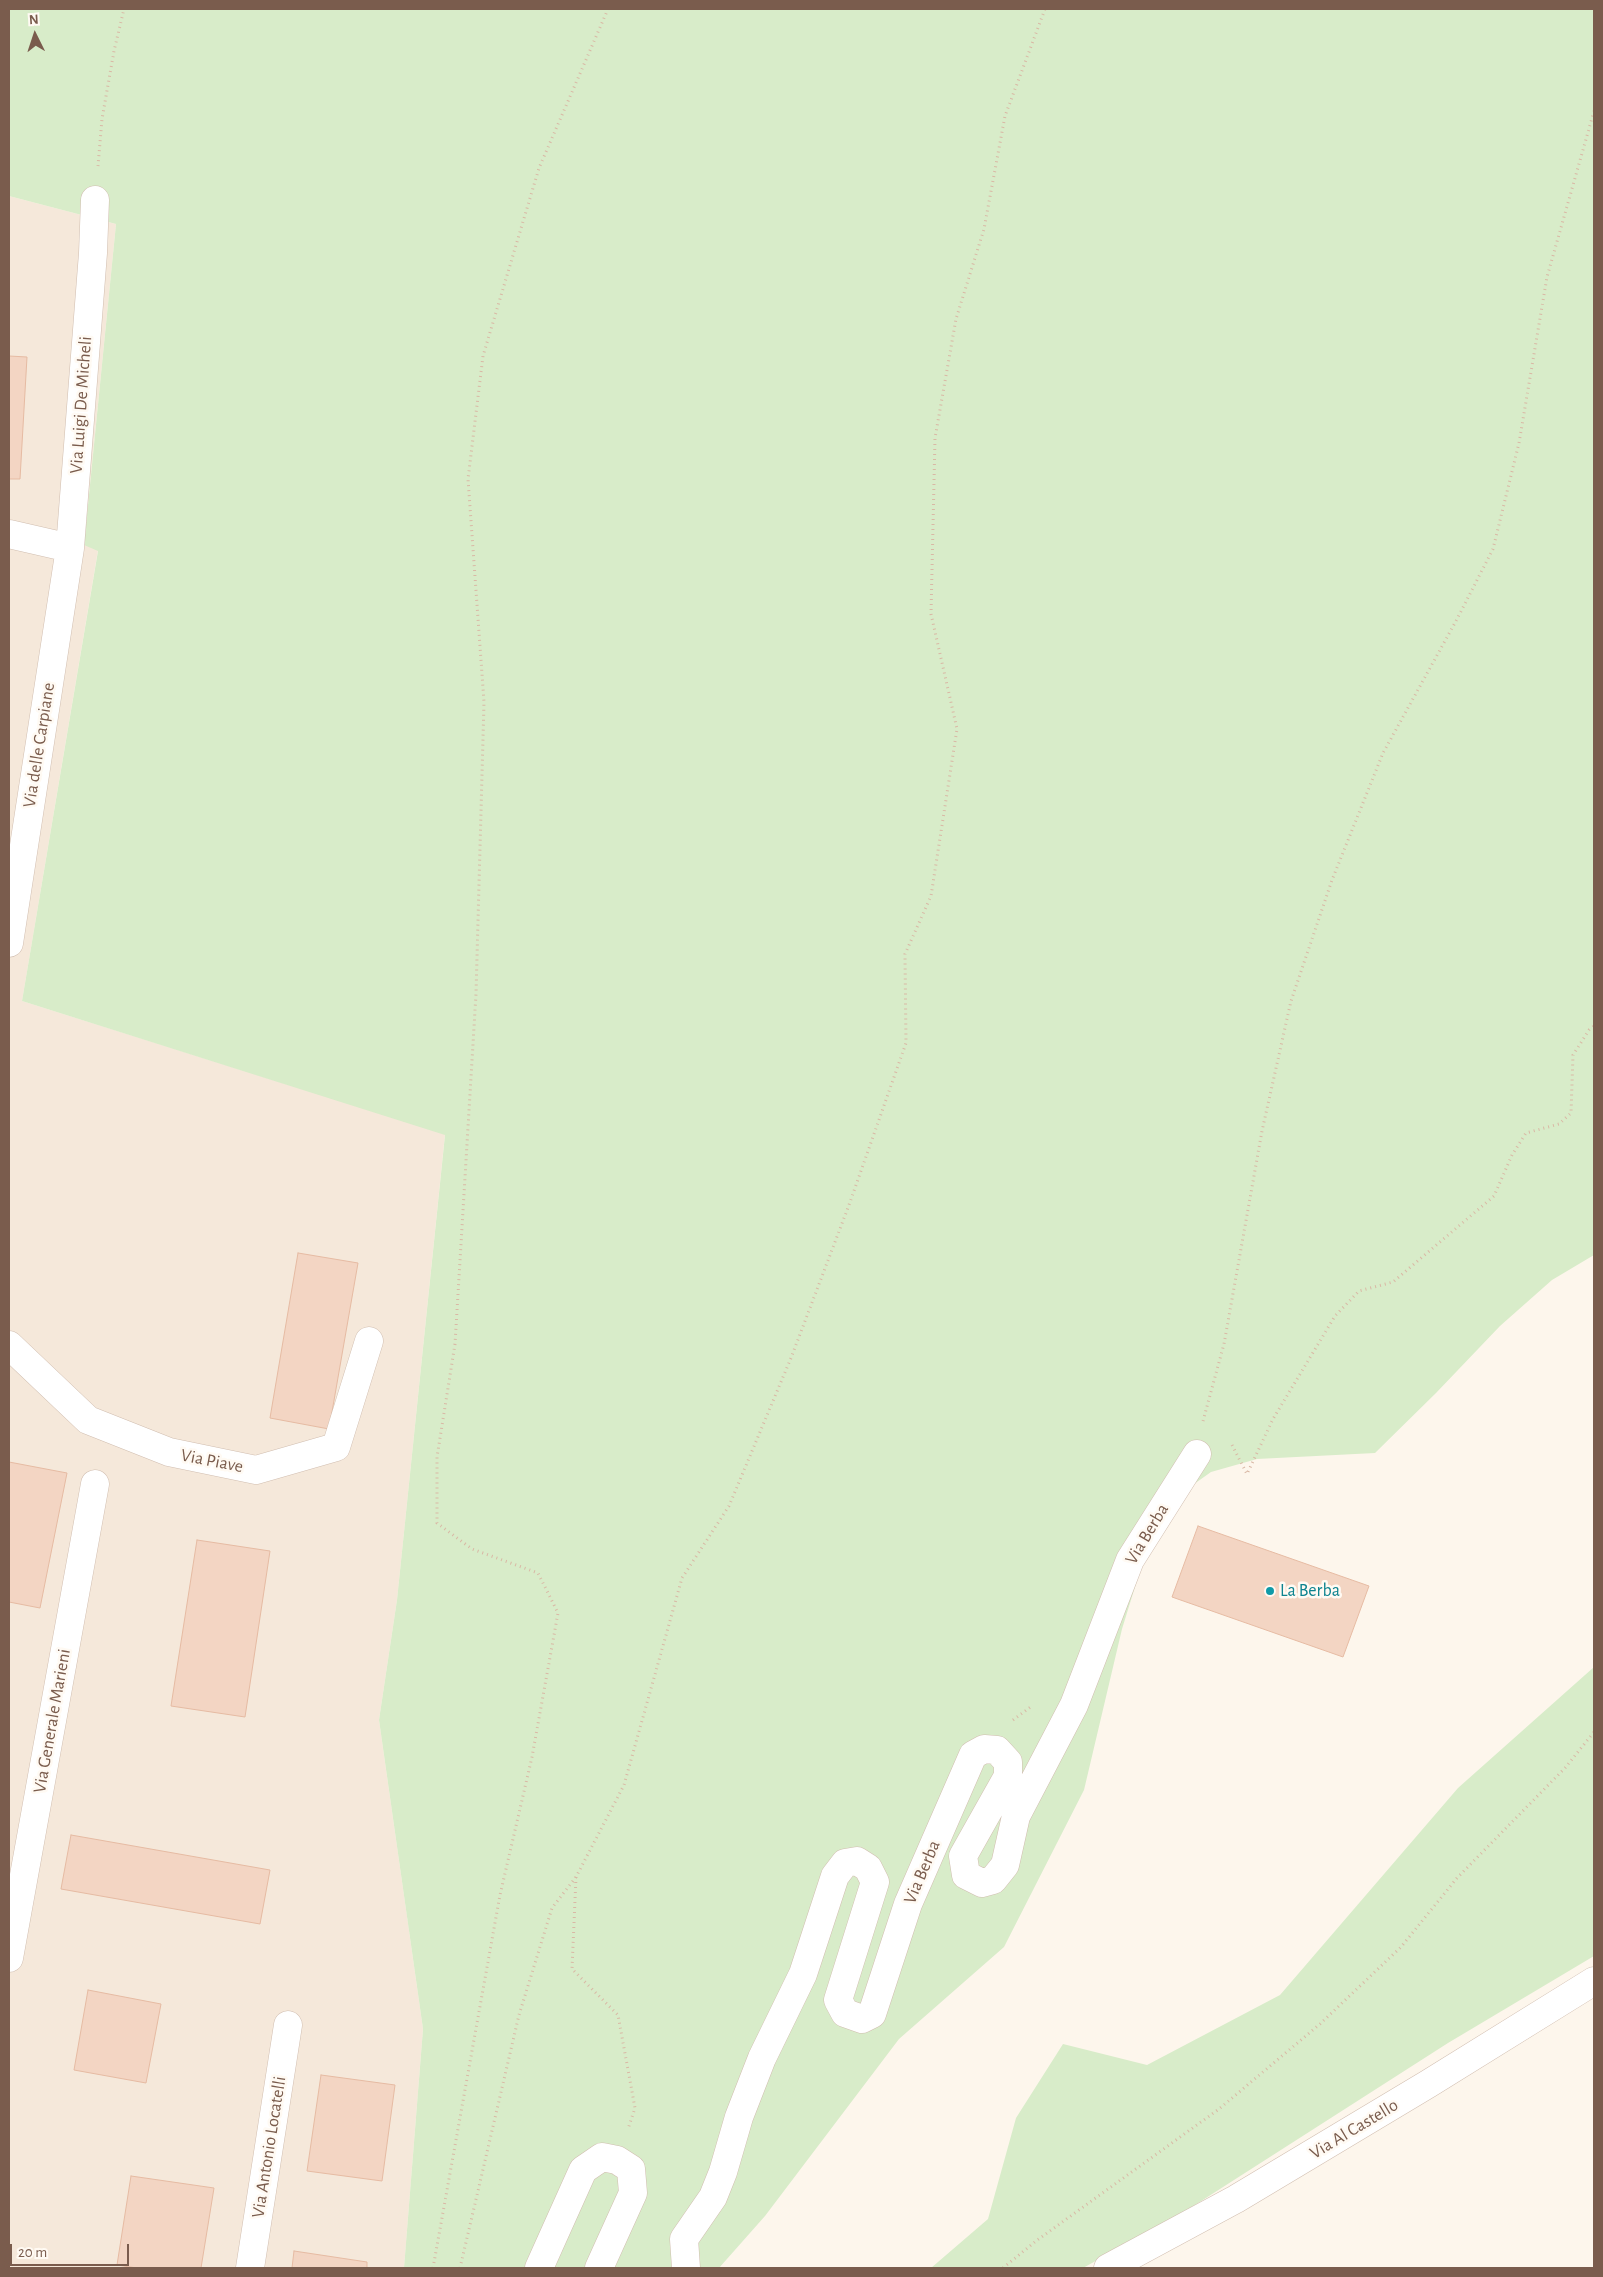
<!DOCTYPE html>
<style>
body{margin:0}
#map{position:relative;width:1603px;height:2277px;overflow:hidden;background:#fdf6ec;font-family:"Alegreya Sans",sans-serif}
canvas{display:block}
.frame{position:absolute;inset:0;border:10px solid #7a5c4d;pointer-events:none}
.north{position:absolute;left:10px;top:10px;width:50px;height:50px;-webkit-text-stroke:4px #fffaf3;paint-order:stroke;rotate:356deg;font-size:14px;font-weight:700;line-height:20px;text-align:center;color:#7a5c4d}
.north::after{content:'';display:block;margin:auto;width:18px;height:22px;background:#7a5c4d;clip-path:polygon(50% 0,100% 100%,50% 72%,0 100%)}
.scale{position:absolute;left:10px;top:2244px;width:119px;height:22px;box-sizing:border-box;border:2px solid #7a5c4d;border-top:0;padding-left:6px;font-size:15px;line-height:18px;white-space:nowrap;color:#7a5c4d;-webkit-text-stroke:4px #fffaf3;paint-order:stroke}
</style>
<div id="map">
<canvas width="1603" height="2277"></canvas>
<div class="frame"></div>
<div class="north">N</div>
<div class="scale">20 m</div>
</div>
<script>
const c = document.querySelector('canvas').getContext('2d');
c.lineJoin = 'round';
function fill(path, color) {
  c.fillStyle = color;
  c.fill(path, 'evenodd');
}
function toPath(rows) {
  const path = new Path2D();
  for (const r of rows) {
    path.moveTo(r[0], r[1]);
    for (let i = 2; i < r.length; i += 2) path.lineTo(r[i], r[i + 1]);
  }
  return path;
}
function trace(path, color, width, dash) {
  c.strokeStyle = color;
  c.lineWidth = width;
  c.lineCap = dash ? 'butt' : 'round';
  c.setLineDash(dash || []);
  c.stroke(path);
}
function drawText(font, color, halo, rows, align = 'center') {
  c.font = font + ' "Alegreya Sans",sans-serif';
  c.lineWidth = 5;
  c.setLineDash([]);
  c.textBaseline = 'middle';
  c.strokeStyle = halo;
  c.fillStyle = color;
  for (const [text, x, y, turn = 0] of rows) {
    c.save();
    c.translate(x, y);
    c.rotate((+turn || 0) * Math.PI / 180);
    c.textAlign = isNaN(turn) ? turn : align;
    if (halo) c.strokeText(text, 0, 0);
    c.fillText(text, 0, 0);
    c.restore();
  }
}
const residential = toPath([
 [9,196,116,224,84,544,98,550,22,1001,445,1134,397,1600,379,1720,423,2029,404,2268,9,2268]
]);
const green = toPath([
 [9,9,1594,9,1594,1255,1552,1280,1500,1326,1436,1393,1375,1453,1257,1459,1211,1472,1159,1509,1122,1629,1084,1790,1004,1947,899,2039,765,2216,719,2268,404,2268,423,2029,379,1720,397,1600,445,1135,22,1001,98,551,84,545,116,224,9,196],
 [1594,1667,1594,1956,1448,2043,1184,2212,1083,2268,931,2268,988,2219,1016,2118,1063,2044,1147,2065,1280,1995,1458,1788]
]);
const building = toPath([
 [9,356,27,357,20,479,9,479,9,356],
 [298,1253,358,1263,329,1429,270,1418,298,1253],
 [9,1462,67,1473,40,1608,9,1602,9,1462],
 [1198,1526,1369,1586,1343,1657,1172,1597,1198,1526],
 [197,1540,270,1551,245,1717,171,1706,197,1540],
 [71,1835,270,1870,260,1924,61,1889,71,1835],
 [88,1990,161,2004,146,2083,74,2070,88,1990],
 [321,2075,395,2085,382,2181,307,2171,321,2075],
 [131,2176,214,2188,201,2268,137,2268,117,2265,131,2176],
 [294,2251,367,2262,367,2268,292,2268,294,2251]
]);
const path = toPath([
 [98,166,102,119,114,51,124,9],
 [1203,1421,1224,1344,1262,1131,1291,1001,1332,880,1383,753,1456,621,1493,549,1519,443,1547,277,1594,111],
 [1232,1445,1247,1474,1273,1419,1335,1316,1359,1291,1393,1282,1494,1196,1512,1155,1526,1133,1559,1124,1571,1113,1573,1055,1589,1030,1594,1026],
 [1013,1720,1032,1706],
 [576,1877,572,1969,618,2015,635,2108,628,2129],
 [433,2268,500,1895,532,1757,558,1613,538,1573,472,1549,437,1523,437,1457,455,1344,476,994,484,702,468,479,483,356,539,168,608,9],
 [460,2268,519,2015,552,1908,576,1877,624,1785,682,1578,729,1506,791,1358,849,1205,906,1043,905,954,931,896,957,729,931,614,935,438,956,319,984,229,1005,116,1045,9],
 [1003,2268,1036,2241,1219,2109,1320,2024,1401,1947,1457,1878,1565,1768,1594,1732]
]);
const minor = toPath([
 [9,534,70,548,93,253,95,200],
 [9,943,70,548],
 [9,1345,88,1420,169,1452,256,1470,336,1447,369,1341],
 [9,1958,95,1484],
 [250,2268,288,2025],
 [539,2268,583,2170,602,2157,617,2160,631,2169,633,2193,599,2268],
 [686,2268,684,2239,713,2197,723,2172,739,2117,762,2058,803,1974,835,1876,845,1863,857,1861,868,1868,875,1882,838,2000,845,2013,862,2019,872,2014,908,1904,973,1755,984,1749,997,1750,1008,1762,1008,1776,963,1856,966,1875,982,1883,993,1880,1005,1865,1016,1816,1074,1705,1130,1560,1197,1454],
 [1108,2268,1236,2199,1428,2084,1594,1981]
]);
const markers = [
 [1270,1591,5,"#0f9aa8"]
];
const streetNames = [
 ["Via Luigi De Micheli",81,405,-86],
 ["Via delle Carpiane",39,745,-81],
 ["Via Piave",212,1461,11],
 ["Via Berba",1147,1534,-59],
 ["Via Generale Marieni",52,1721,-80],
 ["Via Berba",922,1872,-67],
 ["Via Al Castello",1354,2129,-31],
 ["Via Antonio Locatelli",269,2147,-81]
];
const cultureNames = [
 ["La Berba",1280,1591]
];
fill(residential, '#f5e8da');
fill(green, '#d8ecc9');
fill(building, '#f3d5c3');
trace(building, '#e6bba3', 1);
trace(minor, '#d1beb0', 29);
trace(path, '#d9b8a5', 3, [1, 4]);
trace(minor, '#fff', 28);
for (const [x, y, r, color] of markers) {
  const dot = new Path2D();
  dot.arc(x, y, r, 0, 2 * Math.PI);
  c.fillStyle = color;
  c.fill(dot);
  trace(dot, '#fffaf3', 2);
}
drawText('18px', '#7a5c4d', '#fffaf3', streetNames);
drawText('18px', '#0d838f', '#fffaf3', cultureNames, 'left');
</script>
